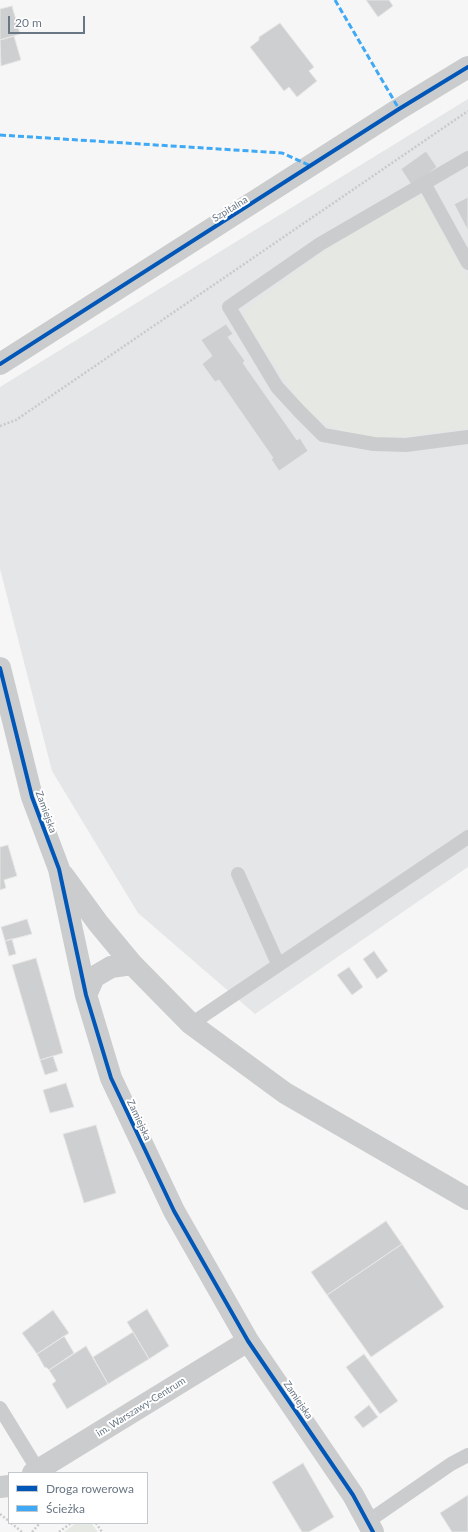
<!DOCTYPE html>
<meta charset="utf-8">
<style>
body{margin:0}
#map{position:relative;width:468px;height:1532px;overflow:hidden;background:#f6f6f6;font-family:Lato,sans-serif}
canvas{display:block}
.legend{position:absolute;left:8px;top:1472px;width:140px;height:52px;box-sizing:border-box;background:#fff;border:1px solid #c3c8cd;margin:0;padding:5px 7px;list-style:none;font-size:12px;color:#697683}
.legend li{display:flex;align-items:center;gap:8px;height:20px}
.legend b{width:20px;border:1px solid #c3c8cd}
.scale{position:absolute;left:8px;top:16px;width:77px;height:18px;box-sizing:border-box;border:2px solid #697683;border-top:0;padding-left:5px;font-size:12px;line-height:14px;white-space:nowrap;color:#697683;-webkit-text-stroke:3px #fff;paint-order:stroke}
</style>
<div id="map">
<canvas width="468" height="1532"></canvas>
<ul class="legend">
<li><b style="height:5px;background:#0057b8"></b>Droga rowerowa</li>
<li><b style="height:5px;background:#3fa9f5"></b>Ścieżka</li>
</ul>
<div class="scale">20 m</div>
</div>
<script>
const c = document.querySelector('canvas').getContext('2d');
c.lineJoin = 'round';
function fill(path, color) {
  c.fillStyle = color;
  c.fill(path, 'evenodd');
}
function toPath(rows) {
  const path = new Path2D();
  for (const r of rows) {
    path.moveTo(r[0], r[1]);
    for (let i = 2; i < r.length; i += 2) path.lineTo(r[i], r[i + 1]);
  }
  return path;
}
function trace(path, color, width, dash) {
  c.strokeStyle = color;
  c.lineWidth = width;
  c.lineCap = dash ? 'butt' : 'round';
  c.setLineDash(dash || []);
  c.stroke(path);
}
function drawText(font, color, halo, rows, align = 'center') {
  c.font = font + ' Lato,sans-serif';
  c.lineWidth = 4;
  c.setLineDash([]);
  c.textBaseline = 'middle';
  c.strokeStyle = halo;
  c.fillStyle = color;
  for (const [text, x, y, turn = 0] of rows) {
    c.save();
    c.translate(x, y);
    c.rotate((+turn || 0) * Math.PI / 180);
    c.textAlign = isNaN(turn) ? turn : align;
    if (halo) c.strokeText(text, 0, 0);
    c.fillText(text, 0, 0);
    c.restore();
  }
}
const built = toPath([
 [468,99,468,867,255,1014,138,913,52,771,0,569,0,387]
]);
const green = toPath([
 [419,197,424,199,468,280,468,428,422,434,378,438,352,435,332,427,312,414,298,399,245,320,245,311,327,249,403,202],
 [76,1523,91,1523,98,1532,64,1532]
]);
const building = toPath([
 [366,0,389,0,393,6,378,17,366,0],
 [12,6,20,34,0,40,0,9,12,6],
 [280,23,314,67,309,71,317,81,297,97,289,87,284,91,250,47,259,40,259,37,280,23],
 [14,36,21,60,1,66,0,40,14,36],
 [426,151,437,167,412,186,401,169,426,151],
 [468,197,468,231,454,204,468,197],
 [226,324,233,334,228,337,245,361,243,363,297,440,300,438,308,451,279,471,271,459,273,458,219,380,215,382,202,364,212,356,201,340,226,324],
 [8,845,17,876,4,880,6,888,0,890,0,847,8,845],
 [27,919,32,934,5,941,1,927,27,919],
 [12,939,16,954,9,956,5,941,12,939],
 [374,951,388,971,377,979,363,959,374,951],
 [36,958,63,1053,40,1060,12,965,36,958],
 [349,967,363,987,352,995,337,975,349,967],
 [53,1056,58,1071,45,1075,40,1060,53,1056],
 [66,1083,74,1107,50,1113,43,1090,66,1083],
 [96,1125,116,1193,84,1203,63,1134,96,1125],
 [386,1221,402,1244,327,1295,311,1272,386,1221],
 [402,1244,444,1307,371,1357,327,1295,402,1244],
 [147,1309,169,1346,149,1359,127,1322,147,1309],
 [53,1310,69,1333,37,1354,22,1333,53,1310],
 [133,1332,149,1359,108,1384,93,1357,133,1332],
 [64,1336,74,1353,49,1370,46,1367,45,1368,37,1354,64,1336],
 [86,1346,108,1384,67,1409,52,1384,56,1381,49,1370,86,1346],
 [364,1354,398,1401,380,1414,346,1367,364,1354],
 [369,1405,378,1417,363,1428,354,1417,369,1405],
 [303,1463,334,1517,309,1532,302,1532,272,1482,303,1463],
 [468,1495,468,1532,452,1532,440,1513,468,1495]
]);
const path = toPath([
 [0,426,16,420,468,111],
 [0,1514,9,1521],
 [11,1523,22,1532],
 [96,1523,102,1532],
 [32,1532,40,1523],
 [59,1532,71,1523]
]);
const lane = toPath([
 [468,158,320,244,229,307,277,387,300,412,323,435,374,444,406,445,468,437],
 [424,183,468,263],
 [238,874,278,964],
 [191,1024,468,837],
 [0,1408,38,1470],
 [367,1522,451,1464,468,1455]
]);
const street = toPath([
 [0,364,399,109,468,67],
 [0,668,32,797,59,869,86,995,111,1078,174,1211,248,1341,353,1495,373,1532],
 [63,875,98,923,132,964,191,1024,285,1093,468,1199],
 [86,995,94,977,111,967,132,964],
 [33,1473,248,1341],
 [0,1487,9,1486]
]);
const quiet = toPath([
 [335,0,399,109],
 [0,135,282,153,311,166]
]);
const cycleway = toPath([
 [0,364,399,109,468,67],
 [0,668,32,797,59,869,86,995,111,1078,174,1211,248,1341,353,1495,373,1532]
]);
const streetNames = [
 ["Szpitalna",230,209,-32],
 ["Zamiejska",46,812,70],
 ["Zamiejska",139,1120,65],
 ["Zamiejska",298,1400,56],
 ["im. Warszawy-Centrum",141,1407,-32]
];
fill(built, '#e5e6e7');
fill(green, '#e5e8e3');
fill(building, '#cecfd0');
trace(building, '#e6e6e6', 1);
trace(path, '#c9cacb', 2.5, [2, 2]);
trace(lane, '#cbcccd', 14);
trace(street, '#cbcccd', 22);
trace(quiet, '#3fa9f5', 3, [6, 3]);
trace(cycleway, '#0057b8', 4);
drawText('10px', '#697683', '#fff', streetNames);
</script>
